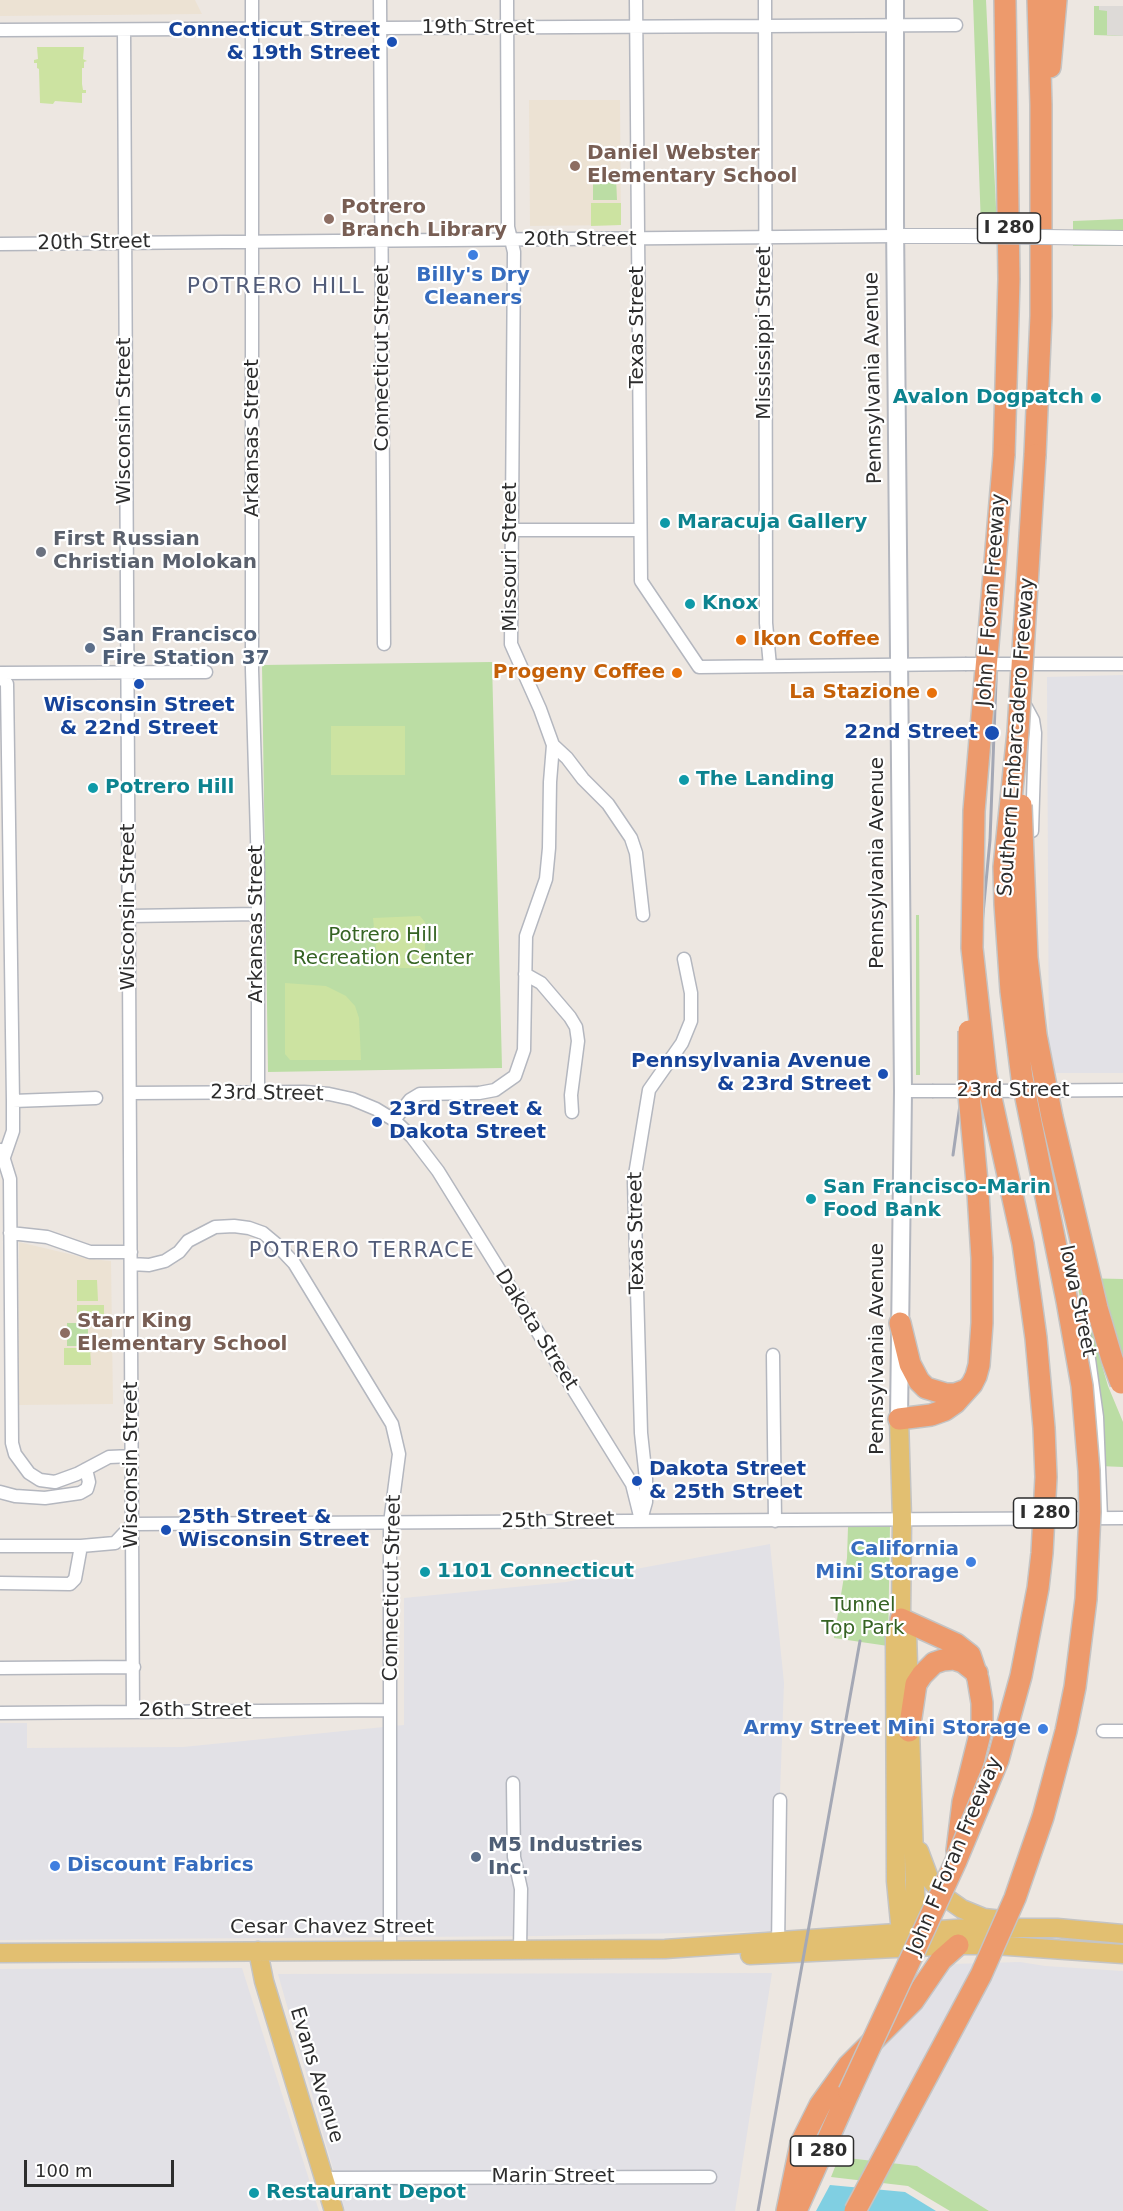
<!DOCTYPE html>
<style>
body{margin:0}
#map{position:relative;width:1123px;height:2211px;overflow:hidden;background:#ede7e1;font-family:"DejaVu Sans",sans-serif}
canvas{display:block}
.scale{position:absolute;left:24px;top:2160px;width:150px;height:27px;box-sizing:border-box;border:3px solid #2d2d2d;border-top:0;padding-left:8px;font-size:18px;line-height:21px;white-space:nowrap;color:#2d2d2d;-webkit-text-stroke:4px #fff;paint-order:stroke}
</style>
<div id="map">
<canvas width="1123" height="2211"></canvas>
<div class="scale">100 m</div>
</div>
<script>
const c = document.querySelector('canvas').getContext('2d');
c.lineJoin = 'round';
function fill(path, color) {
  c.fillStyle = color;
  c.fill(path, 'evenodd');
}
function toPath(rows) {
  const path = new Path2D();
  for (const r of rows) {
    path.moveTo(r[0], r[1]);
    for (let i = 2; i < r.length; i += 2) path.lineTo(r[i], r[i + 1]);
  }
  return path;
}
function trace(path, color, width, dash) {
  c.strokeStyle = color;
  c.lineWidth = width;
  c.lineCap = dash ? 'butt' : 'round';
  c.setLineDash(dash || []);
  c.stroke(path);
}
function drawText(font, color, halo, rows, align = 'center') {
  c.font = font + ' "DejaVu Sans",sans-serif';
  c.lineWidth = 4.5;
  c.setLineDash([]);
  c.textBaseline = 'middle';
  c.strokeStyle = halo;
  c.fillStyle = color;
  for (const [text, x, y, turn = 0] of rows) {
    c.save();
    c.translate(x, y);
    c.rotate((+turn || 0) * Math.PI / 180);
    c.textAlign = isNaN(turn) ? turn : align;
    if (halo) c.strokeText(text, 0, 0);
    c.fillText(text, 0, 0);
    c.restore();
  }
}
const industrial = toPath([
 [1123,675,1123,1073,1049,1073,1047,677],
 [770,1544,784,1683,775,1931,541,1936,0,1940,0,1723,27,1723,27,1748,183,1747,404,1725,404,1598,566,1582],
 [1020,1962,1045,1966,1123,1971,1123,2211,989,2211,917,2166,839,2157,836,2146,888,2037,942,1969,952,1964],
 [242,1968,319,2211,0,2211,0,1969],
 [772,1973,735,2211,345,2211,278,1974]
]);
const education = toPath([
 [0,0,195,0,202,14,0,16],
 [529,100,620,100,621,225,530,226],
 [19,1242,90,1259,111,1261,113,1404,18,1405]
]);
const green = toPath([
 [973,0,986,0,997,228,981,227],
 [1094,6,1123,6,1123,36,1094,35],
 [593,177,616,177,617,200,593,200],
 [1123,219,1123,246,1073,246,1073,221],
 [492,662,502,1068,268,1072,262,665],
 [916,915,919,915,920,1075,916,1075],
 [1076,1278,1123,1279,1123,1369,1117,1353,1101,1362,1108,1386,1123,1422,1123,1467,1099,1466,1092,1356],
 [67,1323,88,1323,88,1346,67,1346],
 [890,1526,888,1646,834,1638,847,1558,848,1527],
 [839,2157,917,2166,989,2211,950,2211,908,2186,831,2177]
]);
const pitch = toPath([
 [37,47,84,47,83,59,87,61,84,62,84,68,82,68,82,84,83,90,86,90,86,93,82,93,82,103,55,101,53,104,40,103,39,69,37,68,37,63,34,63,34,60,38,59],
 [591,203,621,203,621,225,591,226],
 [331,726,405,726,405,775,331,775],
 [420,916,425,922,425,968,399,968,389,965,380,958,376,948,373,918],
 [285,983,326,986,346,996,355,1006,359,1018,361,1060,290,1060,285,1054],
 [77,1280,97,1280,98,1301,77,1301],
 [77,1305,104,1305,104,1319,77,1319],
 [64,1348,90,1348,91,1365,64,1365]
]);
const plaza = toPath([
 [1099,6,1123,6,1123,36,1107,35,1107,11,1099,10]
]);
const water = toPath([
 [830,2185,905,2192,936,2211,816,2211]
]);
const minor = toPath([
 [252,0,252,670,258,870,258,1092],
 [380,0,384,644],
 [636,0,641,581,699,667,965,664],
 [765,0,766,623,770,666],
 [0,30,956,25],
 [124,30,133,1712],
 [0,244,895,236],
 [512,530,639,530],
 [1019,664,1123,664],
 [0,673,206,672],
 [0,675,7,684,13,1101,13,1131,4,1157],
 [1026,707,1033,720,1035,733,1032,831],
 [553,745,567,758,583,779,608,804,631,838,636,853,643,915],
 [129,916,258,914],
 [525,974,541,983,570,1017,576,1027,578,1041,571,1095,572,1112],
 [903,1091,932,1091],
 [986,1091,1123,1090],
 [130,1093,304,1092,329,1094,352,1099,376,1109,394,1120,412,1137,438,1171,632,1484,641,1520],
 [13,1101,96,1098],
 [394,1120,410,1100,420,1094,479,1093,495,1090,515,1076,524,1050,526,936,546,879,549,848,550,782,553,745,540,709,511,644,514,252,508,227,507,0],
 [1,1150,10,1179,12,1443,15,1454,29,1473,40,1480,55,1482,77,1474,109,1457,132,1456],
 [10,1233,47,1237,90,1252,131,1252],
 [131,1264,149,1265,165,1261,179,1252,188,1241,215,1227,234,1226,249,1228,263,1233,275,1243,294,1263,392,1424,399,1454,390,1523,390,1951],
 [1078,1308,1089,1359,1097,1417,1101,1518],
 [773,1355,775,1521],
 [0,1492,15,1496,45,1498,80,1493,87,1489,89,1482,86,1469],
 [642,1516,646,1502,646,1479,641,1433,634,1181,649,1090,682,1043,691,1021,691,993,684,959],
 [0,1546,81,1546,115,1543,133,1524,1123,1518],
 [0,1583,70,1584,75,1579,81,1546],
 [0,1668,134,1667],
 [0,1713,390,1710],
 [1103,1731,1123,1731],
 [513,1783,514,1857,521,1889,520,1950],
 [778,1947,780,1800],
 [324,2178,710,2177]
]);
const tertiary = toPath([
 [895,236,965,236]
]);
const secondary = toPath([
 [895,0,895,221,903,1091,899,1419]
]);
const primary = toPath([
 [899,1419,902,1519,901,1619,907,1633,916,1921,917,1932,912,1943],
 [895,1631,896,1881,901,1933,908,1943],
 [919,1851,929,1878,945,1897,962,1909,984,1918,1002,1920],
 [258,1951,264,1981,334,2211],
 [0,1953,665,1949,969,1928,1057,1928,1123,1934],
 [750,1955,958,1945,994,1945,1123,1954]
]);
const motorway = toPath([
 [1050,67,1056,0],
 [1004,455,1009,279,1005,0],
 [1035,455,1041,316,1041,105,1038,0],
 [900,1323,910,1364,919,1381,926,1388,946,1394,955,1394,966,1390],
 [899,1419,931,1415,945,1410,955,1403,972,1384,976,1376,979,1365,982,1323,982,1258,978,1193],
 [901,1619,956,1644,970,1655,978,1679,982,1703,982,1726,963,1802,957,1851],
 [909,1731,916,1684,922,1675,934,1663,943,1660,954,1659,963,1662,977,1673],
 [787,2211,801,2143,820,2105,848,2066,913,2001,941,1960,958,1945],
 [796,2211,849,2092]
]);
const rail = toPath([
 [953,1155,975,998,990,840,996,681,996,538],
 [758,2211,860,1641]
]);
const minorBridge = toPath([
 [965,664,1019,664],
 [932,1091,975,1091]
]);
const tertiaryBridge = toPath([
 [965,236,1123,238]
]);
const motorwayBridge = toPath([
 [1021,805,1027,958,1036,1035,1052,1117,1097,1308,1112,1359,1121,1383],
 [969,1031,969,1095,978,1193],
 [849,2092,956,1861,998,1760,1021,1676,1038,1588,1042,1553,1046,1477,1044,1428,1036,1338,1023,1244,986,1075,972,948,974,811,1004,455],
 [855,2211,981,1975,1015,1898,1043,1817,1066,1731,1075,1687,1086,1599,1090,1512,1089,1471,1082,1386,1067,1301,1022,1078,1011,991,1005,904,1004,867,1018,732,1035,455]
]);
const markers = [
 [392,42,6,"#1a4fb4"],
 [575,166,6,"#8d6e63"],
 [329,219,6,"#8d6e63"],
 [473,255,6,"#3f7fe0"],
 [1096,398,6,"#0f9aa8"],
 [665,523,6,"#0f9aa8"],
 [41,552,6,"#6b7280"],
 [690,604,6,"#0f9aa8"],
 [741,640,6,"#e8710a"],
 [90,648,6,"#5c6f8a"],
 [677,673,6,"#e8710a"],
 [139,684,6,"#1a4fb4"],
 [932,693,6,"#e8710a"],
 [992,733,8,"#1a4fb4"],
 [684,780,6,"#0f9aa8"],
 [93,788,6,"#0f9aa8"],
 [883,1074,6,"#1a4fb4"],
 [377,1122,6,"#1a4fb4"],
 [811,1199,6,"#0f9aa8"],
 [65,1333,6,"#8d6e63"],
 [637,1481,6,"#1a4fb4"],
 [166,1530,6,"#1a4fb4"],
 [971,1562,6,"#3f7fe0"],
 [425,1572,6,"#0f9aa8"],
 [1043,1729,6,"#3f7fe0"],
 [476,1857,6,"#5c6f8a"],
 [55,1866,6,"#3f7fe0"],
 [254,2193,6,"#0f9aa8"]
];
const shields = [
 [1009,228,63],
 [1045,1513,63],
 [822,2151,63]
];
const shieldNames = [
 ["I 280",1009,228],
 ["I 280",1045,1513],
 ["I 280",822,2151]
];
const streetNames = [
 ["19th Street",478,28],
 ["20th Street",580,240],
 ["20th Street",94,243,-1],
 ["Texas Street",638,327,-90],
 ["Mississippi Street",765,333,-90],
 ["Connecticut Street",383,358,-90],
 ["Pennsylvania Avenue",874,378,-91],
 ["Wisconsin Street",125,421,-90],
 ["Arkansas Street",253,438,-90],
 ["Missouri Street",511,557,-90],
 ["John F Foran Freeway",992,600,-86],
 ["Southern Embarcadero Freeway",1017,737,-86],
 ["Pennsylvania Avenue",878,863,-90],
 ["Wisconsin Street",129,907,-90],
 ["Arkansas Street",257,924,-90],
 ["23rd Street",1013,1091],
 ["23rd Street",267,1094,1],
 ["Texas Street",637,1233,-91],
 ["Iowa Street",1077,1301,78],
 ["Dakota Street",536,1330,58],
 ["Pennsylvania Avenue",878,1349,-90],
 ["Wisconsin Street",132,1465,-90],
 ["25th Street",558,1521,-1],
 ["Connecticut Street",393,1588,-89],
 ["26th Street",195,1711],
 ["John F Foran Freeway",955,1856,-67],
 ["Cesar Chavez Street",332,1928],
 ["Evans Avenue",316,2075,73],
 ["Marin Street",553,2177]
];
const transitNames = [
 ["Connecticut Street",380,31],
 ["& 19th Street",380,54],
 ["Wisconsin Street",139,706,"center"],
 ["& 22nd Street",139,729,"center"],
 ["22nd Street",978,733],
 ["Pennsylvania Avenue",871,1062],
 ["& 23rd Street",871,1085],
 ["23rd Street &",389,1110,"left"],
 ["Dakota Street",389,1133,"left"],
 ["Dakota Street",649,1470,"left"],
 ["& 25th Street",649,1493,"left"],
 ["25th Street &",178,1518,"left"],
 ["Wisconsin Street",178,1541,"left"]
];
const educationNames = [
 ["Daniel Webster",587,154],
 ["Elementary School",587,177],
 ["Potrero",341,208],
 ["Branch Library",341,231],
 ["Starr King",77,1322],
 ["Elementary School",77,1345]
];
const shopNames = [
 ["Billy's Dry",473,276,"center"],
 ["Cleaners",473,299,"center"],
 ["California",959,1550],
 ["Mini Storage",959,1573],
 ["Army Street Mini Storage",1031,1729],
 ["Discount Fabrics",67,1866,"left"]
];
const cultureNames = [
 ["Avalon Dogpatch",1084,398,"right"],
 ["Maracuja Gallery",677,523],
 ["Knox",702,604],
 ["The Landing",696,780],
 ["Potrero Hill",105,788],
 ["San Francisco-Marin",823,1188],
 ["Food Bank",823,1211],
 ["1101 Connecticut",437,1572],
 ["Restaurant Depot",266,2193]
];
const worshipNames = [
 ["First Russian",53,540],
 ["Christian Molokan",53,563]
];
const serviceNames = [
 ["San Francisco",102,636],
 ["Fire Station 37",102,659],
 ["M5 Industries",488,1846],
 ["Inc.",488,1869]
];
const foodNames = [
 ["Ikon Coffee",753,640,"left"],
 ["Progeny Coffee",665,673],
 ["La Stazione",920,693]
];
const parkNames = [
 ["Potrero Hill",383,936],
 ["Recreation Center",383,959],
 ["Tunnel",863,1606],
 ["Top Park",863,1629]
];
const neighbourhoodNames = [
 ["POTRERO TERRACE",362,1252]
];
const quarterNames = [
 ["POTRERO HILL",276,287]
];
fill(industrial, '#e2e1e6');
fill(education, '#ece2d3');
fill(green, '#bbdda4');
fill(pitch, '#cce3a1');
fill(plaza, '#dddad7');
fill(water, '#80cfe2');
trace(minor, '#b4b7bf', 15);
trace(tertiary, '#b4b7bf', 16);
trace(secondary, '#b4b7bf', 20);
trace(primary, '#c4c4c4', 21);
trace(motorway, '#c4c4c4', 24);
trace(minor, '#fff', 12);
trace(tertiary, '#fff', 14);
trace(secondary, '#fff', 16);
trace(primary, '#e2bf71', 18);
trace(motorway, '#ed9a6c', 21);
trace(rail, '#a4a8b5', 3);
trace(minorBridge, '#b4b7bf', 15, []);
trace(tertiaryBridge, '#b4b7bf', 16, []);
trace(motorwayBridge, '#c4c4c4', 24, []);
trace(minorBridge, '#fff', 12);
trace(tertiaryBridge, '#fff', 14);
trace(motorwayBridge, '#ed9a6c', 21);
for (const [x, y, r, color] of markers) {
  const dot = new Path2D();
  dot.arc(x, y, r, 0, 2 * Math.PI);
  c.fillStyle = color;
  c.fill(dot);
  trace(dot, '#fff', 2);
}
for (const [x, y, w] of shields) {
  const box = new Path2D();
  box.roundRect(x - w / 2, y - 15, w, 30, 4.5);
  c.fillStyle = '#fff';
  c.fill(box);
  trace(box, '#2d2d2d', 1.5);
}
drawText('bold 18px', '#2d2d2d', null, shieldNames);
drawText('20px', '#2d2d2d', '#fff', streetNames);
drawText('bold 20px', '#164399', '#fff', transitNames, 'right');
drawText('bold 20px', '#785e54', '#fff', educationNames, 'left');
drawText('bold 20px', '#366cbe', '#fff', shopNames, 'right');
drawText('bold 20px', '#0d838f', '#fff', cultureNames, 'left');
drawText('bold 20px', '#5b616d', '#fff', worshipNames, 'left');
drawText('bold 20px', '#4e5e75', '#fff', serviceNames, 'left');
drawText('bold 20px', '#c56008', '#fff', foodNames, 'right');
drawText('20px', '#356323', '#fff', parkNames);
c.letterSpacing = '1.5px';
drawText('21px', '#525c79', '#fff', neighbourhoodNames);
c.letterSpacing = '0px';
c.letterSpacing = '1.5px';
drawText('22px', '#525c79', '#fff', quarterNames);
c.letterSpacing = '0px';
</script>
